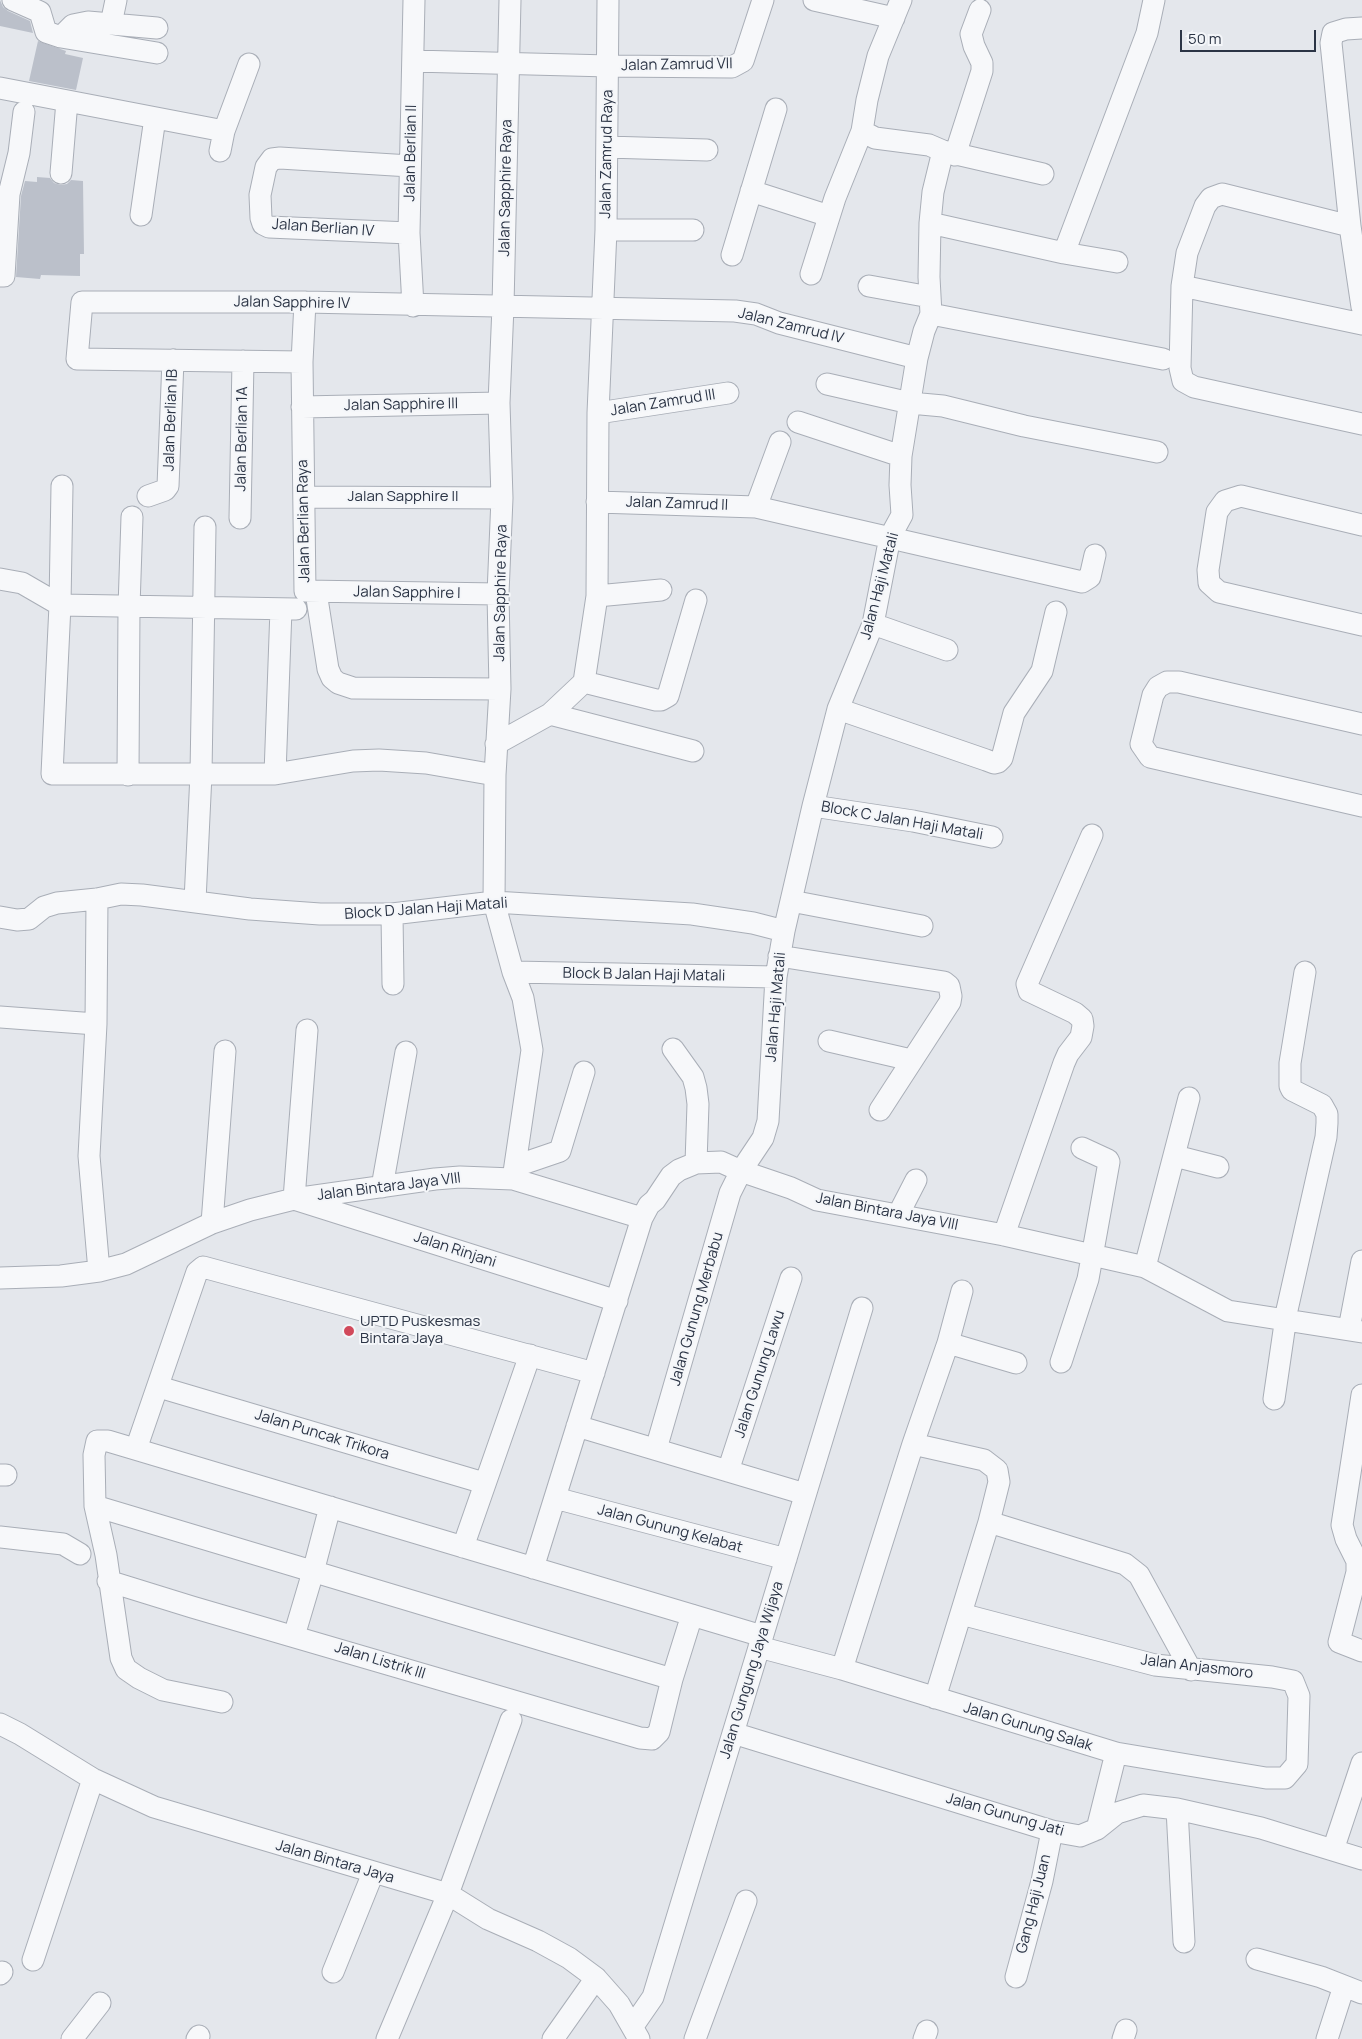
<!DOCTYPE html>
<style>
body{margin:0}
#map{position:relative;width:1362px;height:2039px;overflow:hidden;background:#e4e7ec;font-family:Manrope,sans-serif}
canvas{display:block}
.scale{position:absolute;left:1180px;top:30px;width:136px;height:22px;box-sizing:border-box;border:2px solid #2b3445;border-top:0;padding-left:6px;font-size:15px;line-height:18px;white-space:nowrap;color:#2b3445;-webkit-text-stroke:4px #f4f6f9;paint-order:stroke}
</style>
<div id="map">
<canvas width="1362" height="2039"></canvas>
<div class="scale">50 m</div>
</div>
<script>
const c = document.querySelector('canvas').getContext('2d');
c.lineJoin = 'round';
function fill(path, color) {
  c.fillStyle = color;
  c.fill(path, 'evenodd');
}
function toPath(rows) {
  const path = new Path2D();
  for (const r of rows) {
    path.moveTo(r[0], r[1]);
    for (let i = 2; i < r.length; i += 2) path.lineTo(r[i], r[i + 1]);
  }
  return path;
}
function trace(path, color, width, dash) {
  c.strokeStyle = color;
  c.lineWidth = width;
  c.lineCap = dash ? 'butt' : 'round';
  c.setLineDash(dash || []);
  c.stroke(path);
}
function drawText(font, color, halo, rows, align = 'center') {
  c.font = font + ' Manrope,sans-serif';
  c.lineWidth = 4;
  c.setLineDash([]);
  c.textBaseline = 'middle';
  c.strokeStyle = halo;
  c.fillStyle = color;
  for (const [text, x, y, turn = 0] of rows) {
    c.save();
    c.translate(x, y);
    c.rotate((+turn || 0) * Math.PI / 180);
    c.textAlign = isNaN(turn) ? turn : align;
    if (halo) c.strokeText(text, 0, 0);
    c.fillText(text, 0, 0);
    c.restore();
  }
}
const building = toPath([
 [0,0,3,7,8,11,30,21,33,33,0,26],
 [38,41,66,51,65,54,83,58,76,90,29,81],
 [37,177,50,178,54,183,60,185,67,184,71,180,83,181,84,254,80,254,80,276,41,275,40,279,16,277,21,196,25,181,37,182]
]);
const minor = toPath([
 [13,0,40,12,46,32,61,37,157,53],
 [510,0,503,306,499,403,502,498,498,594,500,689,495,775,494,902,513,972,523,998,532,1050,513,1179],
 [814,0,894,18],
 [111,24,116,0],
 [1362,28,1346,29,1333,33,1331,43,1350,226,1362,307],
 [61,37,73,25,88,22,157,28],
 [413,61,609,66,732,67,743,61,763,0],
 [0,88,224,131],
 [607,147,707,150],
 [220,151,224,131,249,64],
 [943,151,1043,174],
 [955,155,982,71,982,63,974,46,971,34,980,10],
 [61,173,67,101],
 [751,191,829,216],
 [141,215,155,118],
 [930,223,1064,253,1117,262],
 [1350,226,1222,194,1211,198,1205,206,1187,253,1182,286,1180,368,1183,381,1194,387,1362,424],
 [606,230,693,230],
 [409,233,269,227,263,224,261,218,260,195,266,167,272,159,280,158,410,166],
 [1064,253,1147,33,1154,0],
 [732,255,776,109],
 [811,274,835,198,862,131],
 [0,276,4,276,9,194,19,153,24,112],
 [869,286,930,297],
 [1182,286,1362,324],
 [305,302,302,362,305,591,498,594],
 [413,306,409,233,414,0],
 [931,314,1163,359],
 [302,362,77,359,82,302,305,302,735,311,756,314,779,323,917,358],
 [827,384,910,403,943,406,1024,426,1157,452],
 [302,407,499,403],
 [598,413,728,393],
 [798,422,901,456],
 [780,442,756,507,1082,582,1090,577,1095,555],
 [62,486,60,605,52,774,275,774,353,761,379,760,426,763,495,775],
 [148,496,165,490,168,486,173,360],
 [304,497,502,498],
 [597,502,756,507],
 [240,518,243,361],
 [1362,525,1241,496,1225,501,1217,512,1208,570,1209,583,1219,592,1362,625],
 [0,579,22,583,60,605,296,609],
 [316,592,328,669,332,678,338,683,353,688,500,689],
 [597,596,661,590],
 [873,624,947,650],
 [584,682,656,700,661,700,668,696,696,600],
 [838,709,986,760,994,763,998,762,1002,758,1014,713,1042,671,1056,612],
 [550,714,693,751],
 [1362,724,1179,682,1167,682,1158,687,1153,695,1141,744,1150,757,1362,806],
 [496,744,550,714,584,682,597,596,598,413,606,230,608,0],
 [275,774,281,609],
 [128,775,129,607,132,517],
 [813,806,913,821,992,837],
 [97,899,96,1024,89,1156,99,1271],
 [195,901,201,774,205,527],
 [791,901,922,926],
 [392,914,393,984],
 [0,917,17,920,29,919,44,907,57,903,97,899,121,894,142,895,250,909,320,914,392,914,494,902,692,914,753,923,784,931],
 [779,956,944,982,949,986,951,996,950,1002,880,1110],
 [513,972,776,977],
 [0,1017,96,1024],
 [307,1030,294,1199,617,1301],
 [829,1041,911,1060],
 [673,1049,693,1077,696,1088,698,1104,696,1163],
 [1175,1156,1218,1167],
 [516,1166,560,1151,584,1072],
 [382,1187,406,1052],
 [898,1215,916,1180],
 [212,1223,225,1051],
 [1004,1235,1064,1063,1068,1054,1081,1037,1083,1026,1082,1019,1075,1013,1029,991,1027,984,1092,835],
 [1145,1267,1189,1098],
 [0,1278,61,1276,99,1271,126,1264,212,1223,250,1210,294,1199,435,1179,460,1177,513,1179,642,1218],
 [1349,1329,1362,1261],
 [948,1343,1016,1363],
 [1061,1362,1088,1279,1109,1162,1108,1160,1082,1148],
 [159,1387,484,1483],
 [1362,1395,1342,1525,1346,1539,1357,1561,1357,1572,1339,1642,1362,1651],
 [1274,1399,1287,1310,1326,1137,1327,1123,1327,1114,1322,1105,1292,1090,1290,1086,1290,1063,1305,972],
 [577,1426,805,1494],
 [913,1444,984,1460,997,1470,999,1482,989,1522,935,1698],
 [136,1449,197,1272,203,1267,594,1373],
 [656,1449,730,1193,741,1171,763,1138,768,1121,776,977,784,931,813,806,838,709,873,624,890,537,902,515,900,485,901,456,917,358,924,331,931,314,929,277,930,223,933,192,943,151,929,145,875,138,862,131,867,100,878,56,901,0],
 [728,1471,791,1278],
 [0,1475,6,1475],
 [555,1498,786,1559],
 [95,1506,672,1679],
 [989,1522,1125,1564,1139,1575,1191,1670],
 [0,1537,63,1544,80,1554],
 [463,1547,530,1355],
 [533,1568,642,1218,649,1205,655,1200,671,1176,679,1170,696,1163,721,1162,741,1171,791,1188,817,1200,1004,1235,1145,1267,1228,1311,1362,1332],
 [108,1581,192,1607,473,1689,640,1738,652,1739,659,1732,672,1679,692,1615],
 [294,1636,313,1572,330,1507],
 [759,1647,842,1669,1116,1753,1266,1778,1285,1778,1297,1764,1299,1696,1293,1681,1272,1677,1155,1665,961,1614],
 [842,1669,913,1444,948,1343,962,1291],
 [222,1702,163,1690,139,1678,126,1669,121,1658,106,1555,95,1506,94,1455,97,1441,108,1441,762,1636],
 [0,1724,20,1734,93,1779,154,1807,448,1894,488,1919,538,1941,569,1958,596,1978,619,2004,639,2039],
 [733,1733,1052,1831,1080,1836,1097,1829,1117,1813,1143,1805,1177,1809,1261,1828,1362,1859],
 [1177,1809,1184,1942],
 [1097,1829,1116,1753],
 [1333,1850,1362,1763],
 [1257,1959,1321,1977,1362,1993],
 [33,1960,93,1779],
 [333,1972,373,1873],
 [0,1974,2,1972],
 [1016,1977,1042,1881,1052,1831],
 [633,2026,653,1997,862,1308],
 [72,2039,100,2003],
 [197,2039,199,2036],
 [387,2039,448,1894,511,1720],
 [553,2039,596,1978],
 [695,2039,746,1901],
 [924,2039,927,2031],
 [1123,2039,1126,2030],
 [1327,2039,1344,1986]
]);
const markers = [
 [349,1331,6,"#d1495b"]
];
const streetNames = [
 ["Jalan Zamrud VII",677,65,-1],
 ["Jalan Berlian II",411,153,-89],
 ["Jalan Zamrud Raya",607,154,-89],
 ["Jalan Sapphire Raya",506,188,-89],
 ["Jalan Berlian IV",323,228,4],
 ["Jalan Sapphire IV",292,303,1],
 ["Jalan Zamrud IV",791,326,14],
 ["Jalan Zamrud III",663,403,-9],
 ["Jalan Sapphire III",401,405,-1],
 ["Jalan Berlian IB",171,420,-88],
 ["Jalan Berlian 1A",242,439,-89],
 ["Jalan Sapphire II",403,497],
 ["Jalan Zamrud II",677,504,2],
 ["Jalan Berlian Raya",304,521,-91],
 ["Jalan Haji Matali",880,586,-75],
 ["Jalan Sapphire I",407,593,1],
 ["Jalan Sapphire Raya",501,593,-89],
 ["Block C Jalan Haji Matali",902,821,10],
 ["Block D Jalan Haji Matali",426,909,-4],
 ["Block B Jalan Haji Matali",644,975,1],
 ["Jalan Haji Matali",776,1007,-85],
 ["Jalan Bintara Jaya VIII",389,1187,-7],
 ["Jalan Bintara Jaya VIII",887,1212,11],
 ["Jalan Rinjani",455,1250,18],
 ["Jalan Gunung Merbabu",697,1309,-74],
 ["Jalan Gunung Lawu",760,1374,-72],
 ["Jalan Puncak Trikora",322,1435,17],
 ["Jalan Gunung Kelabat",670,1529,15],
 ["Jalan Listrik III",380,1661,17],
 ["Jalan Anjasmoro",1197,1667,7],
 ["Jalan Gungung Jaya Wijaya",752,1670,-73],
 ["Jalan Gunung Salak",1028,1727,17],
 ["Jalan Gunung Jati",1005,1815,16],
 ["Jalan Bintara Jaya",335,1862,16],
 ["Gang Haji Juan",1034,1904,-76]
];
const poiNames = [
 ["UPTD Puskesmas",360,1322],
 ["Bintara Jaya",360,1339]
];
fill(building, '#bbc0ca');
trace(minor, '#a9aeb7', 23);
trace(minor, '#f7f8fa', 21);
for (const [x, y, r, color] of markers) {
  const dot = new Path2D();
  dot.arc(x, y, r, 0, 2 * Math.PI);
  c.fillStyle = color;
  c.fill(dot);
  trace(dot, '#f4f6f9', 2);
}
drawText('15px', '#2b3445', '#f4f6f9', streetNames);
drawText('15px', '#2b3445', '#f4f6f9', poiNames, 'left');
</script>
